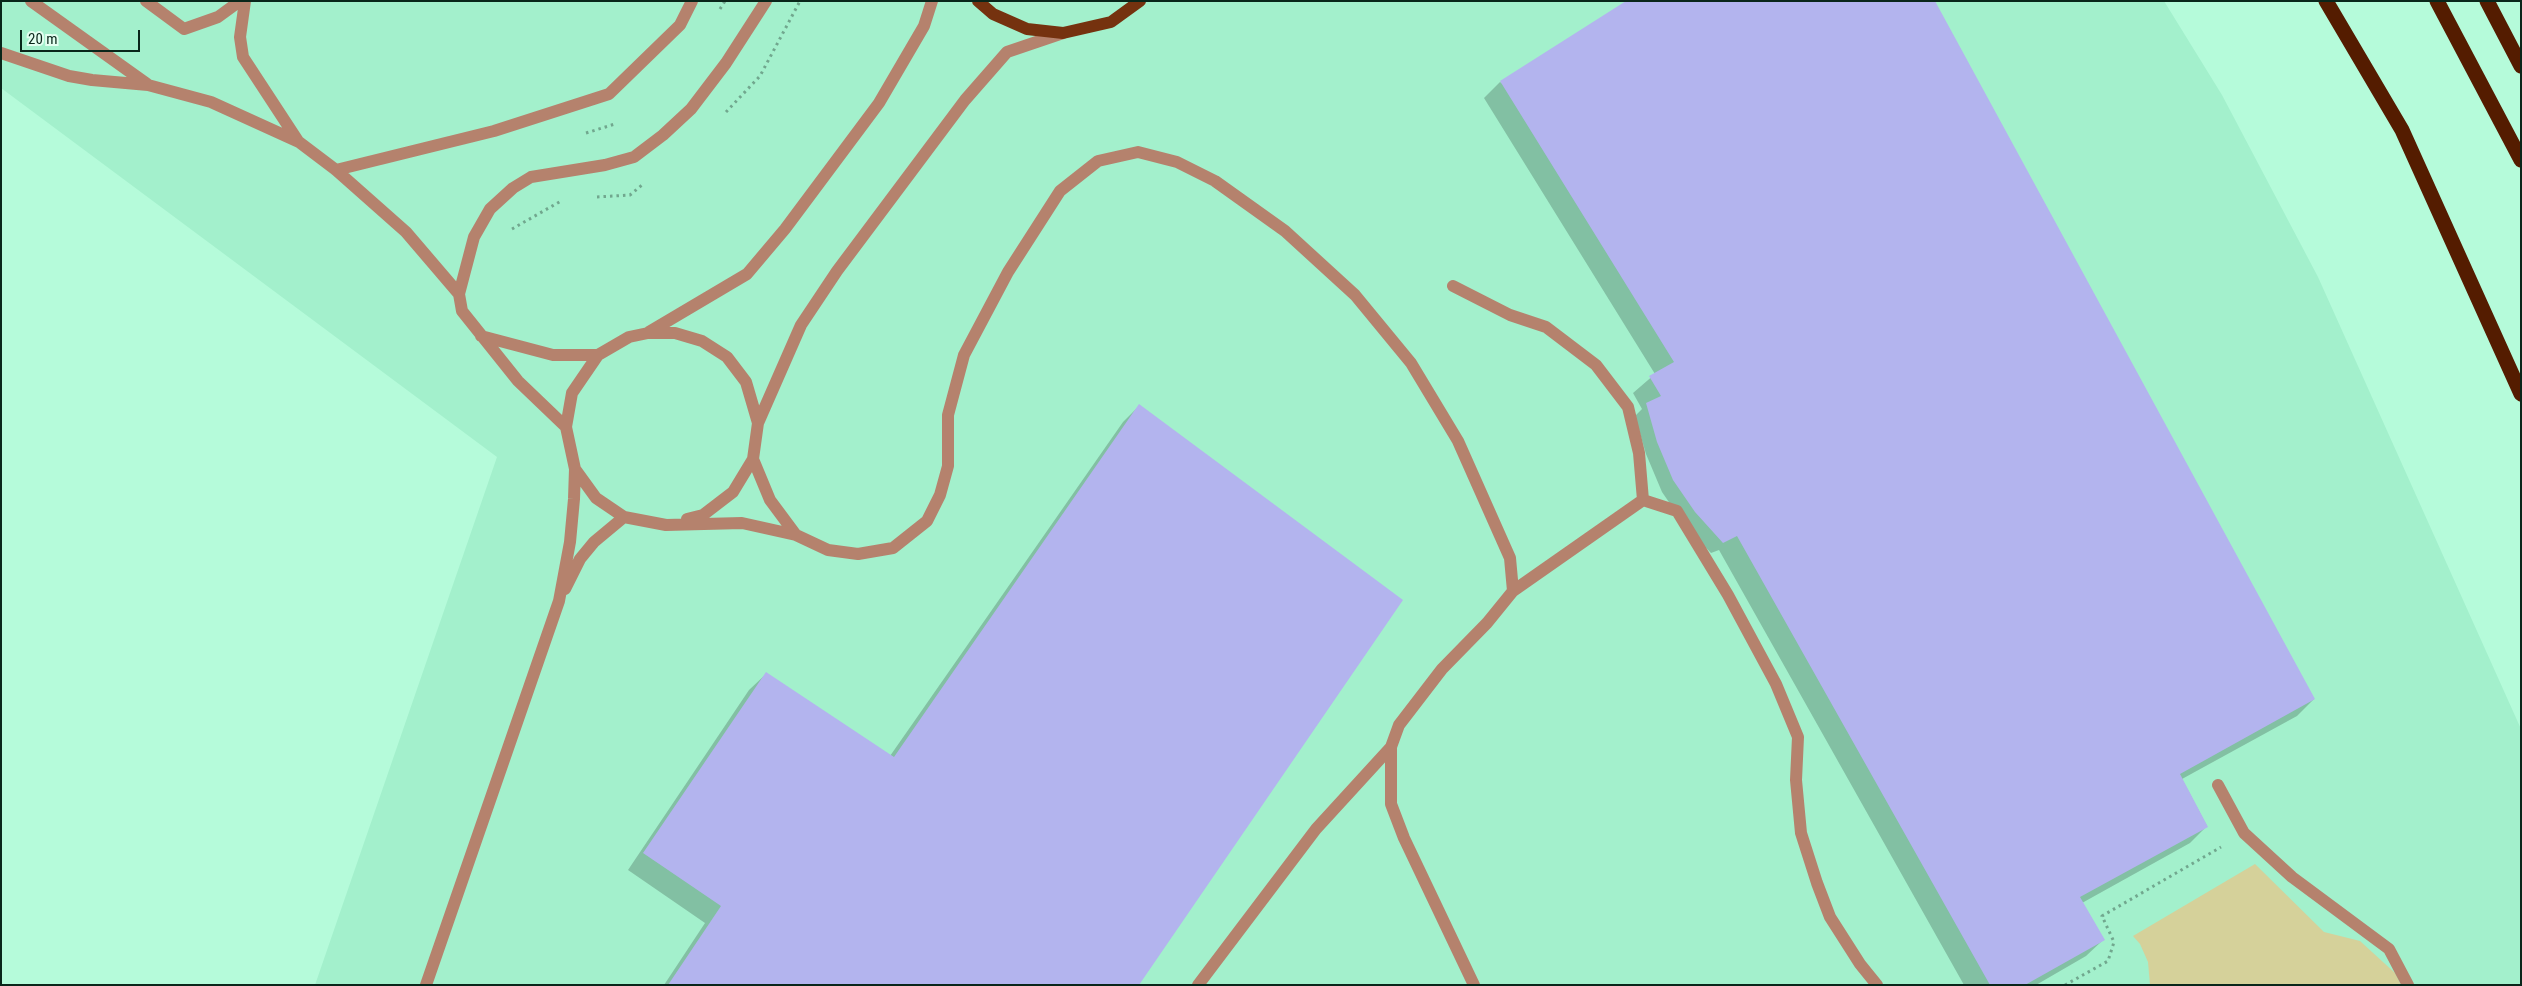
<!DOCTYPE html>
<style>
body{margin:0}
#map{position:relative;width:2522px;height:986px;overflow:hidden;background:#b5fbda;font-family:"Roboto Condensed",sans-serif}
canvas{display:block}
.frame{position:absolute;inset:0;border:2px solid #09261a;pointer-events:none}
.scale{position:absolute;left:20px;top:30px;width:120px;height:22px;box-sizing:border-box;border:2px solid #09261a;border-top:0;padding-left:6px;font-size:15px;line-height:18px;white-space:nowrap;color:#09261a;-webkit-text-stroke:4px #e3fef0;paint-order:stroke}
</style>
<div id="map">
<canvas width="2522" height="986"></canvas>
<div class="frame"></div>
<div class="scale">20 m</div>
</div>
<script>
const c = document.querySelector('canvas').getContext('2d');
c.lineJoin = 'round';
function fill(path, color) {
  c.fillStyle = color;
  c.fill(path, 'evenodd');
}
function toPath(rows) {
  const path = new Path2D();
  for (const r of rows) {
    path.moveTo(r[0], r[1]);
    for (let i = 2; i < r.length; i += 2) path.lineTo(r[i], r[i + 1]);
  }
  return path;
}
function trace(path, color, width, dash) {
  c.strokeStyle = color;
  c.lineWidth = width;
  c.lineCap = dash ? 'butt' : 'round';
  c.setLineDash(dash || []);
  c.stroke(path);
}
const built = toPath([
 [1,1,2164,1,2222,95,2318,277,2521,729,2521,985,315,985,497,457,1,88]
]);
const green = toPath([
 [2255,864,2324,932,2360,941,2395,973,2401,985,2150,985,2148,962,2140,944,2133,936]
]);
const shadow = toPath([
 [1500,82,2314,699,2297,716,2182,779,2207,826,2190,843,2082,903,2103,940,2086,956,2036,985,1964,985,1719,550,1711,553,1684,524,1662,492,1646,454,1635,416,1642,409,1633,393,1655,374,1484,98],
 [1139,406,1138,985,664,985,705,923,628,870,749,690,766,674,890,756,1123,422]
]);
const building = toPath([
 [1626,1,1935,1,2315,699,2180,774,2208,827,2080,897,2105,940,2025,985,1990,985,1737,536,1723,543,1695,512,1673,480,1657,442,1646,403,1661,396,1649,376,1674,362,1500,81],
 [1139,404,1403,600,1139,985,668,985,721,906,643,853,766,672,894,757]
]);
const path = toPath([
 [720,9,725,1],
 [726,112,760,76,800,1],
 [586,133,615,124],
 [597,197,630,195,642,185],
 [512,229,561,201],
 [2065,985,2108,961,2114,942,2102,916,2221,847]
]);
const minor = toPath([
 [31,1,147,84],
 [146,1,184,29,218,17,240,1],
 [245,1,240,37,243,57,298,141],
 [1,53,69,76,92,80,148,85,211,102,299,142,336,170,406,232,459,294],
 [336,170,494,131,609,94,680,25,692,1],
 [1453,286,1510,315,1546,327,1596,365,1628,407,1639,453,1643,500,1513,591],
 [649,332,747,274,785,229,879,103,924,26,932,1],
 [481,336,553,355,598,355],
 [566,427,518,381,462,311,459,294,474,237,490,209,513,188,531,177,605,165,634,157,663,135,691,109,726,63,766,1],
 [753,459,770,500,796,535],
 [575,469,596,498,624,517,666,525,742,523,796,535,828,550,858,554,893,548,927,521,940,495,948,466,948,415,964,355,1008,272,1060,191,1098,161,1138,152,1177,162,1215,181,1285,231,1355,295,1411,363,1458,441,1510,558,1513,591,1487,623,1442,669,1399,725,1391,747,1391,804,1404,838,1474,985],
 [1643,500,1677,511,1728,595,1776,684,1798,737,1796,780,1801,833,1817,883,1830,917,1860,964,1877,985],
 [687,519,703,515,733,492,753,459,758,423,801,325,837,271,965,100,1007,52,1063,33],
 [565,589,580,559,594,542,624,517],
 [2218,785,2244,833,2292,877,2389,949,2408,985],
 [426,985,559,601,570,542,574,499,575,469,566,427,572,393,598,355,629,337,648,333,675,333,702,341,727,357,746,382,758,423],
 [1198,985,1316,829,1391,747]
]);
const major = toPath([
 [978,1,993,14,1027,29,1063,33,1111,22,1140,1]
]);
const highway = toPath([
 [2326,1,2402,130,2521,394],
 [2437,1,2521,160],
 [2487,1,2521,66]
]);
fill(built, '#a3f0cc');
fill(green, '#d5d19a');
fill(shadow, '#0003');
fill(building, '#b3b4ee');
trace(path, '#71a78e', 3, [2.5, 4]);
trace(minor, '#b5826d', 12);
trace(major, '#75320f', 12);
trace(highway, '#541c00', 15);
</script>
